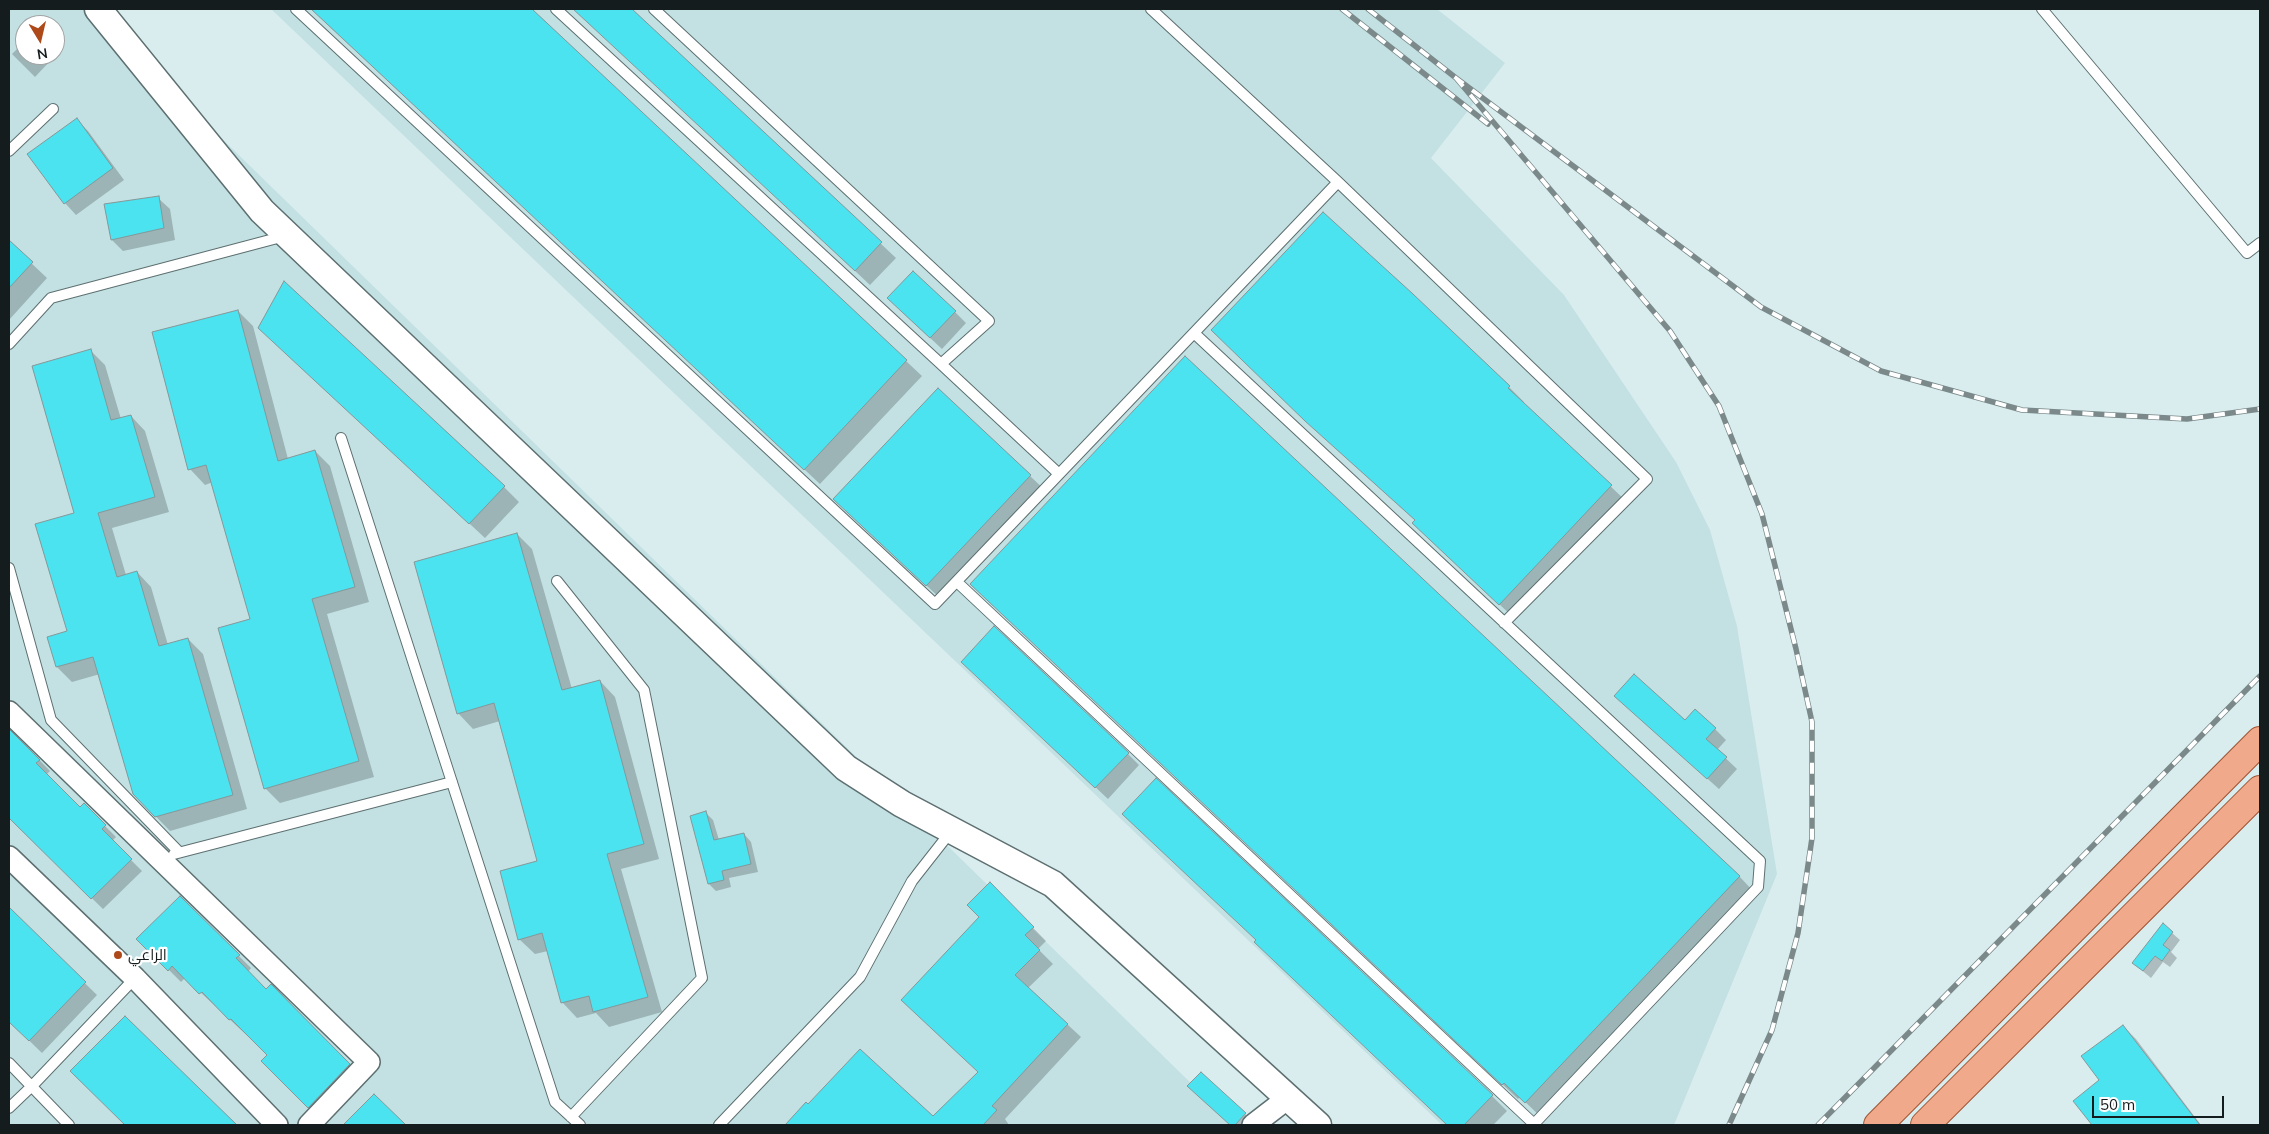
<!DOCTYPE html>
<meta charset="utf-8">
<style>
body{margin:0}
#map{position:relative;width:2269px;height:1134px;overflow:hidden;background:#d9edef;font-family:Mulish,sans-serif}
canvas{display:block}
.frame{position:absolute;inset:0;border:10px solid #151c1d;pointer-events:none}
.north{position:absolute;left:15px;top:15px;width:50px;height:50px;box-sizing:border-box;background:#fff;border:1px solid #a1a4a5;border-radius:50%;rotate:171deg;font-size:14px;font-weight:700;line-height:20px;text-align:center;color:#151c1d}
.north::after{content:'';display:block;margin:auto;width:18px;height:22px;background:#ae491a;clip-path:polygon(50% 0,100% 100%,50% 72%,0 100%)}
.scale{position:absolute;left:2092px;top:1096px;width:132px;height:22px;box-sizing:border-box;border:2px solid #151c1d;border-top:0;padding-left:6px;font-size:15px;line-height:18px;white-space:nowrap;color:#151c1d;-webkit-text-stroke:4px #fff;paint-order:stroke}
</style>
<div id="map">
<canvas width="2269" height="1134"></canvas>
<div class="frame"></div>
<div class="north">N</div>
<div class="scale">50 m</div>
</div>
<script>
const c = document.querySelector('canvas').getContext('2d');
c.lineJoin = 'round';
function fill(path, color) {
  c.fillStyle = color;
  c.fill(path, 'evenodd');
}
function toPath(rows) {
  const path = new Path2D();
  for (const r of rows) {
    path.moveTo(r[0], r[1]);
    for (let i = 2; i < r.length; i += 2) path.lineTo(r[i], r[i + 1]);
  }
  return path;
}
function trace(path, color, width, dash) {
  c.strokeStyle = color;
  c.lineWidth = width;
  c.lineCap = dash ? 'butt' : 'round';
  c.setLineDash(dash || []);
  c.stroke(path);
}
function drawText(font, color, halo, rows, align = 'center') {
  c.font = font + ' Mulish,Cairo,sans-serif';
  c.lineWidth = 4.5;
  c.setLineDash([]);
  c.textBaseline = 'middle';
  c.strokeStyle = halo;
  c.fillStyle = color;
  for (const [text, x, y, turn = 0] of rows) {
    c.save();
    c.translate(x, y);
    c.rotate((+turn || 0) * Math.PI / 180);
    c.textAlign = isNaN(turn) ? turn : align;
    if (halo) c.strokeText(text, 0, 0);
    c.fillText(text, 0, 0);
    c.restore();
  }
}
const built = toPath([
 [9,9,89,9,1234,1125,9,1125],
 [25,25,55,25,55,55,25,55],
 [271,9,1437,9,1505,63,1431,158,1564,295,1676,462,1710,530,1737,626,1777,874,1674,1125,1442,1125]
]);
const shadow = toPath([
 [311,9,530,9,922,376,820,484],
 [576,9,631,9,896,258,870,285],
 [25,41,25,55,46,55,51,60,35,77,12,54],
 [77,120,88,131,124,180,76,215,65,203],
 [158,198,170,209,175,240,123,251,112,240],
 [9,242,47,278,9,320],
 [900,310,955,312,966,323,942,349],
 [238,311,253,326,288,459,315,451,330,466,369,602,327,614,374,777,280,803,265,788,252,620,213,482,205,485,190,469],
 [275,343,504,487,519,502,485,538],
 [90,350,105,365,121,419,131,416,145,431,169,512,112,528,126,575,137,572,151,587,168,645,188,639,203,654,247,809,170,831,134,794,100,674,72,682,57,667,49,638,68,632,75,514],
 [1509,387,1524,402,1523,403,1626,501,1515,619,1429,538,1416,521,1322,436],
 [1030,476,1046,491,942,600,850,514],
 [517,534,532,549,572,689,600,681,615,697,659,859,621,869,662,1012,609,1027,596,1013,577,1018,562,1002,548,951,535,954,519,939,539,861,500,721,473,729,458,713],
 [987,599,1739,876,1754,892,1541,1117,1520,1097,1518,1099],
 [974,673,1128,754,1139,765,1108,799],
 [1627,707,1715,729,1726,740,1717,750,1737,769,1719,789],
 [9,729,50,771,46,775,80,809,95,816,116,837,112,841,142,871,103,909,9,817],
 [706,813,713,820,719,840,744,834,751,842,758,872,729,878,731,887,716,891,709,884],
 [990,884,1046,941,1038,949,1053,964,1028,988,1081,1037,1005,1119,1009,1125,796,1125,791,1121,933,1118,980,1072,980,917],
 [180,898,251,968,248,972,266,991,271,986,362,1077,321,1120,262,1061,268,1055,185,978,181,982,138,939],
 [9,909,97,995,42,1053,9,1021],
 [2163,925,2180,940,2171,952,2177,958,2170,967,2163,962,2151,978,2133,963],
 [1257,940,1492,1096,1507,1111,1493,1125,1448,1125,1271,957],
 [125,1017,235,1125,127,1125,72,1071],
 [2123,1026,2136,1039,2201,1125,2094,1125,2075,1101,2101,1081],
 [1196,1094,1245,1114,1252,1121,1248,1125,1231,1125],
 [374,1096,404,1125,345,1125]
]);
const building = toPath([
 [311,9,532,9,907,360,804,470,311,9],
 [573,9,632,9,882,242,855,271,573,9],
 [77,118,113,168,64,204,27,154,77,118],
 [159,196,164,228,111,240,104,204,159,196],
 [1323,212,1413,294,1510,386,1508,388,1612,485,1499,605,1412,523,1415,520,1305,421,1211,330,1323,212],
 [9,240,33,262,9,288,9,240],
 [913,271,956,311,930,338,887,298,913,271],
 [284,281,505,486,469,524,258,328,284,281],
 [238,310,278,461,315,450,355,587,312,599,359,761,264,789,218,628,250,619,206,465,188,470,152,332,238,310],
 [91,349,111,420,131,415,155,497,98,513,117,577,137,571,159,646,188,638,233,795,155,817,133,794,93,657,56,667,47,637,67,631,35,524,74,513,32,366,91,349],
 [1185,356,1740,876,1525,1103,1504,1083,1502,1085,970,584,1185,356],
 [938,388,1031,475,926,586,833,499,938,388],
 [517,533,562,690,600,680,644,844,607,854,648,997,593,1012,589,996,561,1003,542,933,518,940,500,871,537,861,494,703,457,714,414,562,517,533],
 [994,626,1129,753,1095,788,961,662,994,626],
 [1634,674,1685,720,1695,709,1716,728,1706,739,1727,757,1707,779,1614,696,1634,674],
 [9,729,40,760,36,763,80,807,84,803,106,825,102,829,132,859,91,899,9,818,9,729],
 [1156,778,1493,1095,1464,1125,1447,1125,1254,942,1256,940,1122,814,1156,778],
 [706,811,714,840,744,833,751,864,722,871,724,880,708,884,690,816,706,811],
 [990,882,1034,927,1025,935,1040,950,1015,975,1068,1024,992,1106,997,1110,983,1125,785,1125,806,1102,808,1104,860,1049,933,1116,978,1072,901,1000,979,917,967,905,990,882],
 [180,896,240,955,236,958,266,989,271,984,350,1064,308,1108,261,1061,267,1055,231,1019,229,1020,202,992,199,994,172,966,168,971,136,939,180,896],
 [9,907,86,982,29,1041,9,1022,9,907],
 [2163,923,2173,932,2163,945,2170,950,2162,961,2155,956,2143,971,2132,963,2163,923],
 [125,1016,237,1125,125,1125,70,1071,125,1016],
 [2123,1025,2200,1125,2092,1125,2073,1101,2099,1080,2081,1056,2123,1025],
 [1201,1072,1246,1113,1235,1125,1230,1125,1187,1086,1201,1072],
 [374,1094,406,1125,343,1125,374,1094]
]);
const service = toPath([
 [296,9,935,604,1338,182],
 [556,9,941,364,989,321,654,9],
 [1151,9,1338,182,1647,479,1504,623],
 [2042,9,2247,253,2260,243],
 [9,151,53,109],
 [9,344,51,298,285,236],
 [941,364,1059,474],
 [341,438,555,1102,580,1125],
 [9,568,51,720,179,852],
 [557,581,644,690,702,978,571,1117],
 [957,582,1534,1124,1758,887,1760,861,1194,333],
 [174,854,452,782],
 [9,1063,69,1125],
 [9,1108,32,1086,135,978],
 [719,1125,860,977,912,881,952,830]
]);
const minor = toPath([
 [9,712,369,1062,309,1125],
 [9,857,135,978,277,1125],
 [1253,1125,1288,1098]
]);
const tertiary = toPath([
 [98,9,262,211,846,768,902,804,1053,884,1318,1125]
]);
const primary = toPath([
 [1878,1125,2260,741],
 [1925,1125,2260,790]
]);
const rail = toPath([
 [1342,9,1488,124],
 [1368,9,1456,78,1761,307,1881,371,2022,410,2187,419,2260,409],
 [1456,78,1670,331,1719,406,1762,514,1796,649,1812,722,1812,838,1798,933,1772,1030,1729,1125],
 [1818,1125,2260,676]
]);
const markers = [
 [118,955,5,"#ae491a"]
];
const poiNames = [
 ["الراعي",128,955]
];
fill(built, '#c3e1e3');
fill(shadow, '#0003');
fill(building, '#4ae3ef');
trace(building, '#85989a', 1);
trace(service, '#5d6f70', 12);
trace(minor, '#5d6f70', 24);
trace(tertiary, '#5d6f70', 29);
trace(primary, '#9e5332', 30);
trace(service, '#fff', 10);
trace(minor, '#fff', 21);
trace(tertiary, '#fff', 26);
trace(primary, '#f1a98b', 28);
trace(rail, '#7b898a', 5.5);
trace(rail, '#fff', 4, [11]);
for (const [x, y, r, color] of markers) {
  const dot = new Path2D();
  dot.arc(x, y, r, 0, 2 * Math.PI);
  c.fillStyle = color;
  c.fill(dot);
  trace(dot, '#fff', 2);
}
drawText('15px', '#151c1d', '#fff', poiNames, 'left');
</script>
